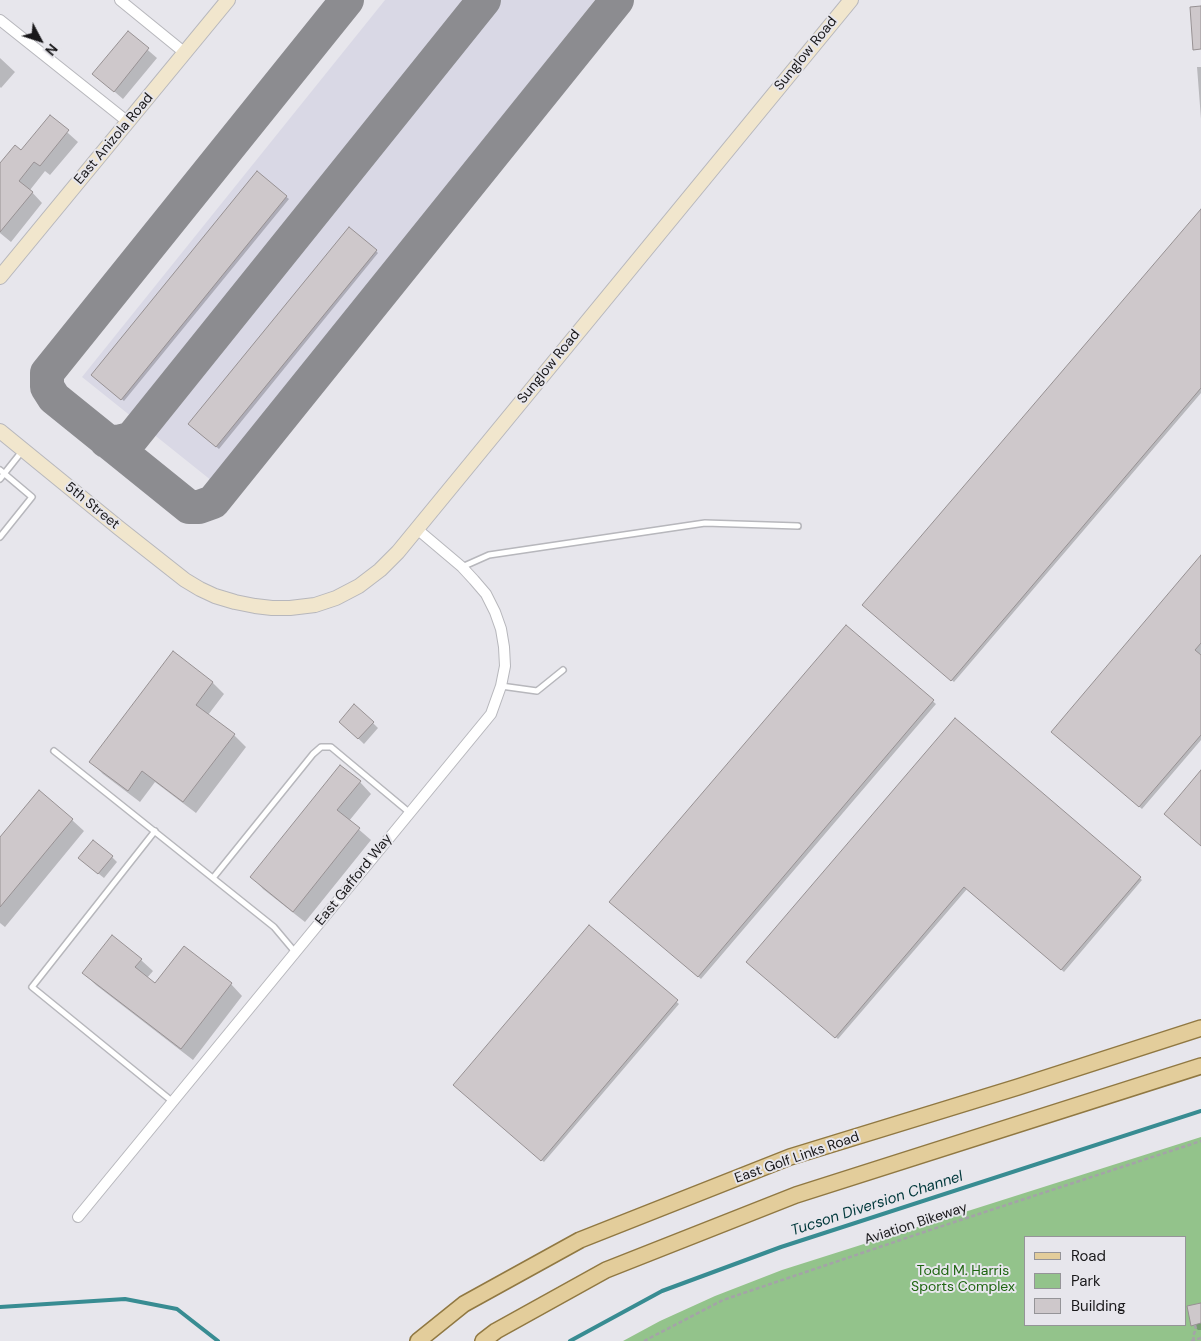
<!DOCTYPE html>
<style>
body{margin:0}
#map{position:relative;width:1201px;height:1341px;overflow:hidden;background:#e7e6ec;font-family:"DM Sans",sans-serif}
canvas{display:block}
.legend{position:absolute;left:1024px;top:1236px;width:162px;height:90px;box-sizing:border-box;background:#e7e6ec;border:1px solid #959498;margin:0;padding:6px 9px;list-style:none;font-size:15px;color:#19181a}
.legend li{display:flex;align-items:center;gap:10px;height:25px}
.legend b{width:25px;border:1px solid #959498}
.north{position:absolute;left:15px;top:15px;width:50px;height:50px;-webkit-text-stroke:4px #e7e6ec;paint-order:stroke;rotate:130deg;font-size:14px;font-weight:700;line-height:20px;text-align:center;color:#19181a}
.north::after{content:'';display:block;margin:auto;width:18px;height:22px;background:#19181a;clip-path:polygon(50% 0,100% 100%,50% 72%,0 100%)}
</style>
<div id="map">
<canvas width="1201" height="1341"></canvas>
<ul class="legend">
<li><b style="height:6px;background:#e3cd9b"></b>Road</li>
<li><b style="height:14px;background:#93c38b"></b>Park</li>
<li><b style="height:14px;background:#cec8cb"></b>Building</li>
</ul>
<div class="north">N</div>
</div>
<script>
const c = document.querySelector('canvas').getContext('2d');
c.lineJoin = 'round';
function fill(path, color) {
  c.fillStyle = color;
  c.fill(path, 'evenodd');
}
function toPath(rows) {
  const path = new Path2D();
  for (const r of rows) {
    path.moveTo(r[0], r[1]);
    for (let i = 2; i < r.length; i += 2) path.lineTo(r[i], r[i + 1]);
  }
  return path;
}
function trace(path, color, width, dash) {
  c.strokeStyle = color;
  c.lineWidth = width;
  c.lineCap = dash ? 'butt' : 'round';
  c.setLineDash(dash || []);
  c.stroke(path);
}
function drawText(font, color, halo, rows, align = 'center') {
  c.font = font + ' "DM Sans",sans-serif';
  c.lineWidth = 4;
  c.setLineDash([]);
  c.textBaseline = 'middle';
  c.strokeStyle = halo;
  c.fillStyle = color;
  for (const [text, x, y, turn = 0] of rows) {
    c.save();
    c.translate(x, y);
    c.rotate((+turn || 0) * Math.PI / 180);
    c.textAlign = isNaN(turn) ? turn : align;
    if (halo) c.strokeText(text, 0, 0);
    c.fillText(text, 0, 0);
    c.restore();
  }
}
const built = toPath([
 [385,0,595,0,212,481,82,377]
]);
const green = toPath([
 [1201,1137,1201,1341,623,1341,660,1321,715,1296,782,1270],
 [1025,1237,1185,1237,1185,1325,1025,1325]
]);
const shadow = toPath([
 [128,33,157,58,123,99,94,74],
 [0,58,15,72,1,88,0,87],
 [1197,67,1201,67,1201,119],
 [50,117,78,142,50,175,45,171,30,190,42,203,11,242,0,233,0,165,22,152],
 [257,173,289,199,124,401,95,377],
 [1201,215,1201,393,954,682,864,605],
 [376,251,378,253,219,449,192,427],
 [1201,558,1201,740,1142,809,1052,732],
 [846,627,936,704,701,979,611,902],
 [173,653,213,683,224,694,208,715,234,735,246,747,196,813,155,782,140,802,103,774,91,762],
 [955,720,1142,880,1064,972,967,889,838,1039,748,962],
 [373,723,378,728,364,744,346,727],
 [360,782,371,794,349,821,371,840,305,922,263,889,252,877],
 [39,792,72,820,84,831,5,927,0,923,0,839],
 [112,857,117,862,104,878,85,863],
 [590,927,679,1004,544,1162,454,1085],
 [141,960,153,971,147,978,156,984,231,984,242,996,193,1060,96,985,84,973],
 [1201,1304,1201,1330,1198,1330,1193,1325]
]);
const stream = toPath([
 [0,1307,125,1299,177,1309,218,1341],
 [570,1341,662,1291,781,1247,1201,1111]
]);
const taxiway = toPath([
 [347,0,47,373,47,387,54,398,189,507,199,507,213,502,617,0],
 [106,441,119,442,132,438,484,0]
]);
const building = toPath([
 [1201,6,1201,49,1193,50,1190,7,1201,6],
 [128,31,149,48,114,92,92,74,128,31],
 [50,115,69,130,40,166,34,162,19,181,33,192,0,232,0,163,15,145,21,150,50,115],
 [257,171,287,196,121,400,91,375,257,171],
 [1201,209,1201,388,951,681,862,605,1201,209],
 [349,227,377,250,216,447,188,424,349,227],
 [1201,555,1201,643,1195,650,1201,655,1201,735,1139,807,1051,732,1201,555],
 [846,625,934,700,698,977,609,902,846,625],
 [173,651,213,682,196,705,235,734,183,802,142,771,128,791,89,762,173,651],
 [354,704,374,722,358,739,339,722,354,704],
 [955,718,1141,877,1061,970,964,887,835,1038,746,962,955,718],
 [340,765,361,781,337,810,360,828,293,912,250,877,340,765],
 [1201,770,1201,846,1164,814,1201,770],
 [39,790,73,819,0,907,0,837,39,790],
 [93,840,113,856,98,874,78,858,93,840],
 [589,925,678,1000,541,1161,453,1085,589,925],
 [112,935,142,959,135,967,155,983,184,946,232,983,181,1049,82,973,112,935],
 [1201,1303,1201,1323,1191,1326,1187,1306,1201,1303]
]);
const path = toPath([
 [644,1341,723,1300,921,1233,1201,1141],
 [1191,1341,1201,1338],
 [1194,1341,1193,1336,1196,1329,1195,1325]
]);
const lane = toPath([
 [0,470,32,497,0,537],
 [0,479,23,450],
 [462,567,489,555,705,523,798,526],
 [501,686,537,691,563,670],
 [54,751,274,927,295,952],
 [155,831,32,987,173,1102],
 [213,878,313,754,321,747,331,747,410,813]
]);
const street = toPath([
 [120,0,185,53],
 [0,20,128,122],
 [78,1217,491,714,501,686,505,666,504,647,501,629,495,612,486,594,474,580,462,567,417,529]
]);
const secondary = toPath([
 [0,277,228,0],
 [0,431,119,528,185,580,200,589,215,596,235,602,255,606,272,608,290,608,315,605,336,598,359,586,380,570,398,552,851,0]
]);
const primary = toPath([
 [418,1341,464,1304,580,1240,790,1157,1018,1087,1201,1028],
 [483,1341,496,1331,606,1270,796,1195,1201,1066]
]);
const streetNames = [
 ["Sunglow Road",806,54,-51],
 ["East Anizola Road",114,139,-50],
 ["Sunglow Road",549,367,-51],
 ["5th Street",92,506,39],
 ["East Gafford Way",354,880,-51],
 ["East Golf Links Road",797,1158,-19],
 ["Aviation Bikeway",916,1224,-18]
];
const parkNames = [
 ["Todd M. Harris",963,1271],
 ["Sports Complex",963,1287]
];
const waterNames = [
 ["Tucson Diversion Channel",877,1204,-18]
];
fill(built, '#d9d8e5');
fill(green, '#93c38b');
fill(shadow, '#0003');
trace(stream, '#388c92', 4);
trace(taxiway, '#8c8c90', 34);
fill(building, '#cec8cb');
trace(building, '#979193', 1);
trace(lane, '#b7b7bc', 8);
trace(street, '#b7b7bc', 12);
trace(secondary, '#b7b7bc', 16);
trace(primary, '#907842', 18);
trace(path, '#a4a3a8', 2.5, [4, 2.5]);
trace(lane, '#fff', 5);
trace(street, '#fff', 10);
trace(secondary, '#f1e6cd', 14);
trace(primary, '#e3cd9b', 15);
drawText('14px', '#19181a', '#e7e6ec', streetNames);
drawText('14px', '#1e6510', '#e7e6ec', parkNames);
drawText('italic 15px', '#00383b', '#e7e6ec', waterNames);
</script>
